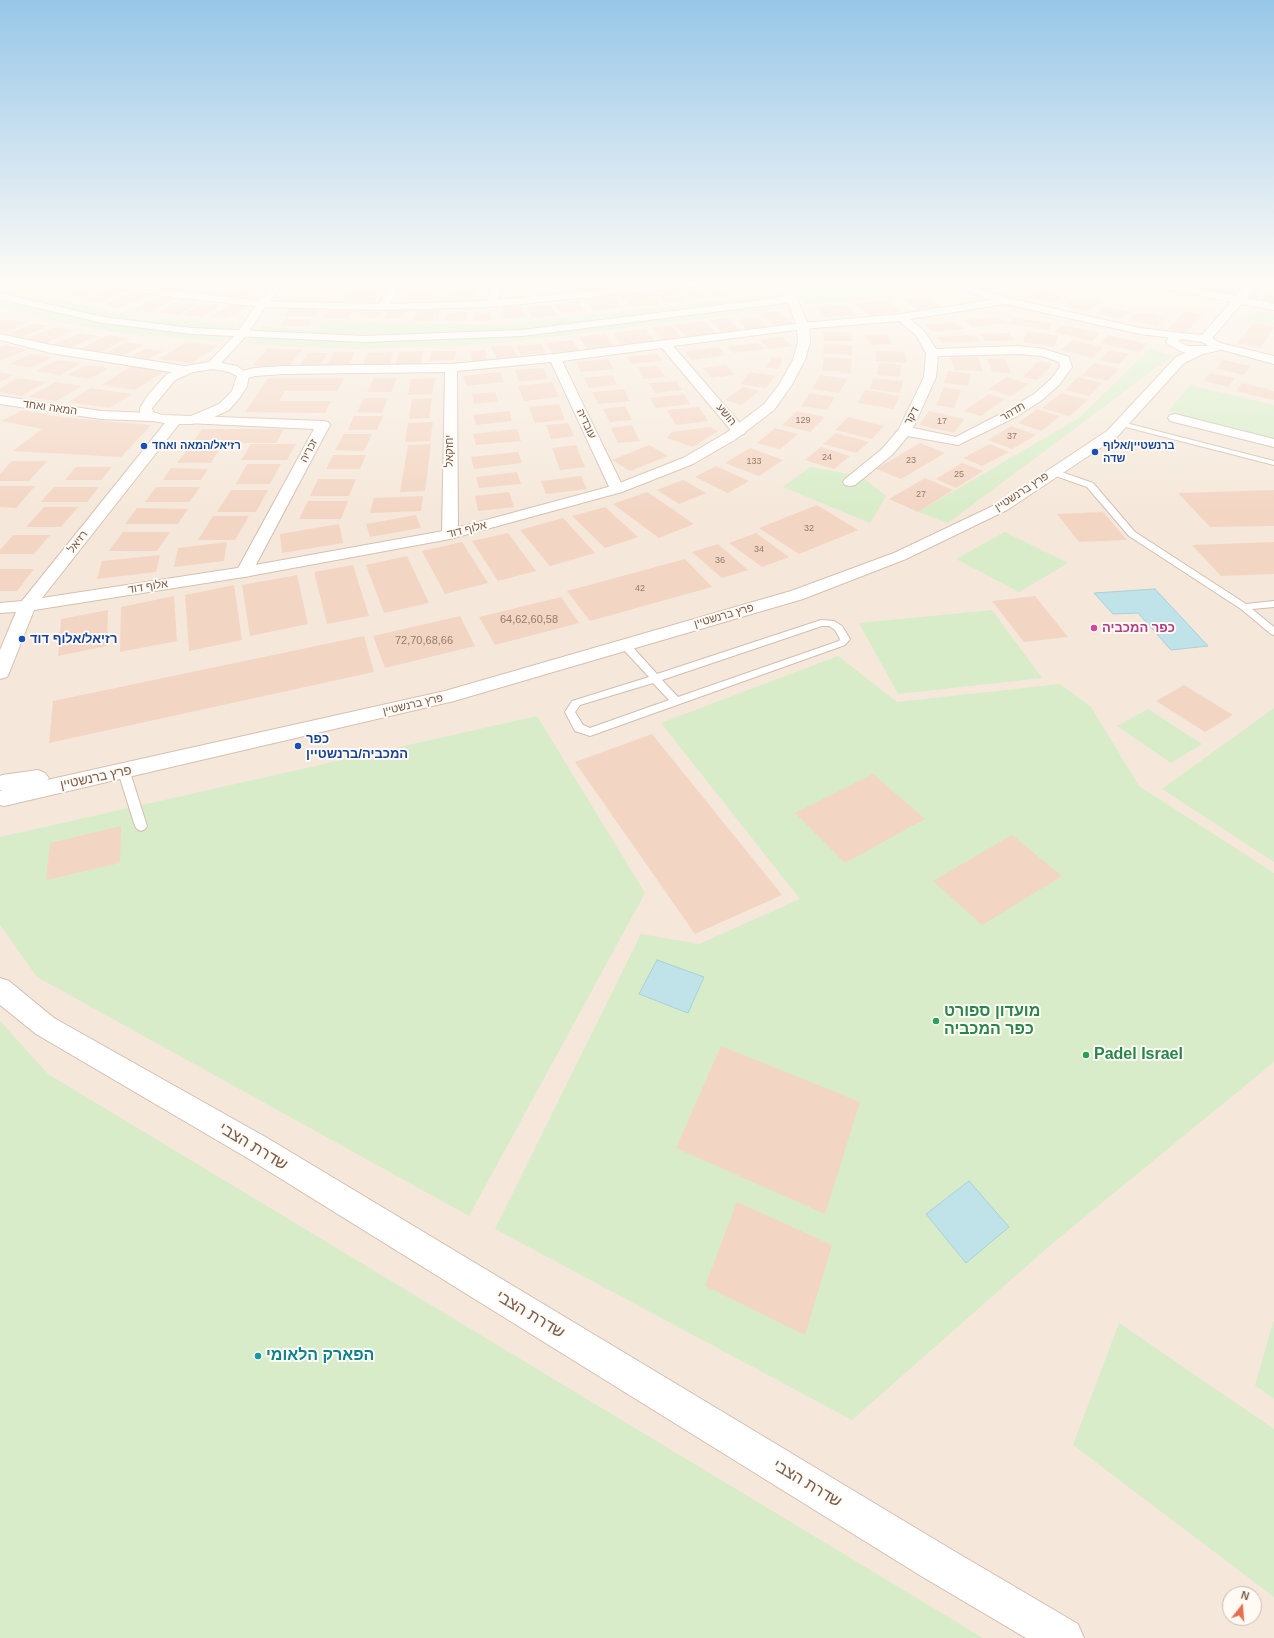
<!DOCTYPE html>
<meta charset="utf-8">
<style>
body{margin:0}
#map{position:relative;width:1274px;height:1638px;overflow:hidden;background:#fdf6ec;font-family:Arial,sans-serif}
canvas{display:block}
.north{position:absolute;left:1222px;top:1586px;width:40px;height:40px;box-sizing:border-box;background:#fffaf3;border:1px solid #cabbb1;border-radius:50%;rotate:17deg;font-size:11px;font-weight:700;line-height:16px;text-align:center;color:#7a5c4d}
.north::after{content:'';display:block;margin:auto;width:14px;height:18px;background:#e76f51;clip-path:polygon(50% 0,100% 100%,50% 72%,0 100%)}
</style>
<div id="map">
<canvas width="1274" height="1638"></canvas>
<div class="north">N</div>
</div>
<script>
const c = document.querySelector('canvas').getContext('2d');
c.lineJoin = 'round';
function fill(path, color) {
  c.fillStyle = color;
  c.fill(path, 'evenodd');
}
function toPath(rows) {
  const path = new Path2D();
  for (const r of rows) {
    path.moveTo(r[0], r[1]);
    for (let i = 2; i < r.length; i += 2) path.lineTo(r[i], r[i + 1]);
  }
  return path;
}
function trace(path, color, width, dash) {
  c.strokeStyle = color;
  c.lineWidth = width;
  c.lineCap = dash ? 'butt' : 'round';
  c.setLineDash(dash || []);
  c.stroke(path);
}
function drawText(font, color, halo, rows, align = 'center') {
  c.font = font + ' Arial,"Noto Sans Hebrew",sans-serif';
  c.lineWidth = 4;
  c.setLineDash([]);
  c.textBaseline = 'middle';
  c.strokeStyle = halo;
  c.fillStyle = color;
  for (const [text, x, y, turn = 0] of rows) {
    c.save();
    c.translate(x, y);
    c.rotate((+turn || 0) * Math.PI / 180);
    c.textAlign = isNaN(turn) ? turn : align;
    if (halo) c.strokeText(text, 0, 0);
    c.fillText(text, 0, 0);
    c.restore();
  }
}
const residential = toPath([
 [0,282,1274,282,1274,1638,0,1638],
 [1230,1594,1254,1594,1254,1618,1230,1618]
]);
const green = toPath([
 [874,284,889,297,806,304,793,291],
 [0,285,7,289,130,316,235,325,222,342,113,332,41,318,0,306],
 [774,295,784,308,518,341,459,346,355,349,244,344,262,327,319,329,324,321,505,325],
 [1259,312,1274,313,1274,325,1245,319,1248,313],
 [1150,349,1172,356,948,523,918,512,1079,418],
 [1190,385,1274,405,1274,438,1168,412],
 [810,467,861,476,886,496,870,523,783,487],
 [1005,532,1068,563,1019,592,956,559],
 [992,610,1042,678,898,694,859,623],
 [838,656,897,702,1060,684,1091,707,1139,786,1274,873,1274,1062,1054,1242,852,1420,495,1229,641,934,699,944,800,899,661,723],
 [1274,708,1274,862,1162,789],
 [1148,709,1202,744,1171,763,1117,726],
 [537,716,645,893,469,1216,37,977,0,925,0,837],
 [0,1021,48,1074,983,1638,0,1638],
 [1274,1319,1274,1399,1255,1385],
 [1119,1323,1274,1429,1274,1597,1073,1445]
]);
const water = toPath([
 [1155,589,1208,646,1171,650,1138,613,1113,614,1094,593,1155,589],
 [657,960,704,977,688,1013,639,994,657,960],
 [969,1181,1009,1227,966,1263,926,1214,969,1181]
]);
const building = toPath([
 [0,282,33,282,11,288],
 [46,282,78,282,48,293,27,289],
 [133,282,155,282,148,285],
 [195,282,225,282,215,293,184,293],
 [241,282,266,282,263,285,238,285],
 [412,282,440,282,437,288,409,288],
 [457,282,484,282,482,287,455,286],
 [509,282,529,282,525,294,505,294],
 [539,282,561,282,566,289,545,291],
 [570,282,593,282,598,287,576,290],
 [628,282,650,282,652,284,632,286],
 [759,282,769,291,740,294,731,285],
 [830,282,863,282,863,283,835,285],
 [933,282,945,291,904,295,892,285],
 [972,282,1002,282,990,287],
 [1008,282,1030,282,1036,283,1022,295,998,290],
 [78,285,100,290,82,297,59,292],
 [719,285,730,295,710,297,700,287],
 [314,286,341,286,334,295,307,295],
 [350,286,384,286,375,302,340,301],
 [113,288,127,291,97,303,84,300],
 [230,288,258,288,252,296,223,295],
 [696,288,705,297,691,298,682,289],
 [453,289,478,289,475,297,449,297],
 [673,289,684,301,666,303,655,291],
 [1038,290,1063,295,1054,303,1029,297],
 [133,292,149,294,120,308,104,305],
 [406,292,437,293,433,300,402,300],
 [648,292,658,304,630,307,620,294],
 [613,296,622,308,593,311,584,299],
 [157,297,175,299,151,312,132,310],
 [926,297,942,307,918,310,902,299],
 [1074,297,1099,302,1088,312,1063,306],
 [181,299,200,302,177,315,158,312],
 [886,300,901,311,870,315,856,304],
 [577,301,584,311,561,313,555,304],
 [203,303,221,305,201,317,182,315],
 [230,305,247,306,229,318,212,317],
 [521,305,526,317,504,319,501,307],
 [550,305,556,315,533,318,527,307],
 [844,305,856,315,826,318,815,308],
 [1105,307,1129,312,1121,319,1097,314],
 [289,309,319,310,315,316,284,316],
 [329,310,354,310,348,318,323,318],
 [388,310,406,310,402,319,384,318],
 [418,310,440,310,437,321,413,322],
 [778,311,793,324,774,326,759,313],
 [1185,311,1202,315,1185,333,1168,329],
 [362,312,381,312,378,318,359,318],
 [467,312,465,321,444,321,447,313],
 [491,312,491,320,474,321,475,313],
 [1138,312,1165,317,1157,326,1129,320],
 [758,317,767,327,747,329,737,320],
 [998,317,1007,323,972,327,964,320],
 [728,318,740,331,722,333,710,320],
 [1013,318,1052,323,1049,330,1011,324],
 [8,319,26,323,5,332,0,330,0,322],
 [285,319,314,319,310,326,280,326],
 [705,321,716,334,687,337,676,325],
 [955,322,964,329,933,332,925,325],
 [1254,322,1274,327,1274,328,1260,348,1238,343],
 [35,323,49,326,22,337,8,334],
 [1063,325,1100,333,1092,341,1054,332],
 [671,326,682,338,662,341,652,328],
 [55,327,74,331,45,343,26,338],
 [645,329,656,342,622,346,612,333],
 [1027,331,1058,336,1054,347,1023,342],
 [823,332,851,333,853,341,824,341],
 [79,333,96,336,70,348,53,345],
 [1008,333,1015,340,986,341,980,334],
 [605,334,615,347,588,350,579,337],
 [886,334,892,344,870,345,865,335],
 [108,335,127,338,101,352,81,349],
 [974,335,980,341,943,343,936,337],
 [1108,335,1147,344,1139,352,1100,343],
 [782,337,792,346,770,349,760,340],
 [572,340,580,351,552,354,546,343],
 [1072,340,1103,347,1093,358,1061,350],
 [127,342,143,345,123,356,106,353],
 [187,342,218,346,192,363,159,359],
 [757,343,764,349,734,353,727,347],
 [541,344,546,353,521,355,516,346],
 [824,344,852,345,852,355,823,353],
 [7,345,27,350,0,361,0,347],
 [511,345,518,358,498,360,491,347],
 [718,347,726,355,692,360,685,352],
 [144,349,162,351,149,359,131,357],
 [267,349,302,350,288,367,252,366],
 [485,350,487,361,472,362,471,351],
 [1110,350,1129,354,1119,364,1100,360],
 [423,351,420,366,395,366,399,352],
 [431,351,456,351,454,360,429,361],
 [875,351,905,352,907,363,876,361],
 [334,352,355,352,347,368,325,368],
 [393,352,389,367,362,368,367,353],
 [309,353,328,353,319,367,298,367],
 [31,354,52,358,30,368,9,364],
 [657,354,662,361,632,364,627,357],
 [950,356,978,357,983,371,955,370],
 [772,357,783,358,778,369,766,367],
 [824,357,852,359,851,373,822,370],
 [987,358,1005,359,1011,373,992,372],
 [608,359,614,369,581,372,576,362],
 [57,360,81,363,60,375,36,371],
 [1223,360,1250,366,1244,375,1217,369],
 [1038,361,1052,364,1037,380,1023,377],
 [879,363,901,365,900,377,877,375],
 [1094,363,1119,369,1107,381,1082,375],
 [86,365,108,368,90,379,67,375],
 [133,365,167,370,135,390,101,385],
 [726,365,735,375,712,378,703,368],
 [658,366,665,377,644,379,638,367],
 [544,368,548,379,519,382,515,370],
 [948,371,971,374,968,386,944,383],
 [0,372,14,375,0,382],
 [500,372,504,382,466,386,463,376],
 [750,372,775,376,766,388,740,384],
 [1210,373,1234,378,1228,387,1204,381],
 [612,375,617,385,589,388,584,378],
 [820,375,847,379,839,393,812,389],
 [1007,377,1029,384,1011,396,989,389],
 [1078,377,1102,383,1089,396,1065,390],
 [18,378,46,382,22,396,0,392,0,388],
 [268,378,344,378,337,391,285,391,279,401,331,401,325,413,245,412],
 [374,378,397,378,391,392,367,392],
 [435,378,432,394,408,395,411,379],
 [873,378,903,381,900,393,870,389],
 [676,381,682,390,655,393,649,383],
 [55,382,82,386,56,401,29,397],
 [552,382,559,397,524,401,518,386],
 [1242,383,1274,391,1274,400,1236,391],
 [743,387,759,391,741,405,725,400],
 [944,387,961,390,954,408,936,405],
 [91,388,132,394,110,408,68,402],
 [624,389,630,401,598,404,592,392],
 [865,390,900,396,893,409,858,403],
 [495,392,498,401,474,404,472,394],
 [810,393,835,397,827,410,801,406],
 [1062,393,1088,400,1069,416,1042,408],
 [684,394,690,404,656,408,650,398],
 [989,394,1005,399,981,416,964,411],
 [364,398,388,398,382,413,357,412],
 [432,398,429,418,409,419,412,399],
 [559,404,565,420,535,423,529,407],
 [625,406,632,420,610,422,603,409],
 [699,407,708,421,676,425,667,410],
 [1037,409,1060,416,1041,431,1018,423],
 [23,410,60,417,151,425,121,457,13,451,42,429,1,421],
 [509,411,512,421,476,425,473,415],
 [797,411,825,417,810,432,782,425],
 [929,411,964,419,954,433,919,425],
 [354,416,383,416,377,430,348,430],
 [848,417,884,426,872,439,835,430],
 [433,422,430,441,405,442,408,423],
 [568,423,574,436,551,439,546,425],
 [632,425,640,441,618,443,611,428],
 [1011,426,1036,435,1012,449,988,440],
 [709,427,718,431,693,447,667,438,672,432],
 [775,428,798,434,780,449,757,443],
 [202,429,284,429,276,443,192,443],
 [517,429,521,441,476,445,473,434],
 [836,433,869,442,856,453,823,444],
 [344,434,372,434,364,451,335,450],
 [920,443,945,453,901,479,876,469],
 [251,444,296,444,287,460,241,460],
 [431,444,425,491,400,492,408,445],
 [990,444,1009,452,982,466,963,458],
 [576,445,585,467,560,470,552,448],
 [649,445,668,456,630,471,612,460],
 [821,447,850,456,834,469,805,460],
 [750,448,783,460,759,476,725,463],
 [187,450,219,450,211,463,177,463],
 [518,452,522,463,474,469,471,457],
 [333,455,366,455,360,469,326,469],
 [12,461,47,461,29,481,0,481,0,474],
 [962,463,983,471,956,488,936,479],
 [247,464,281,464,270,484,236,484],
 [716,466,749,481,728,493,695,477],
 [76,467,112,467,101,480,65,480],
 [171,468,208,469,201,480,163,480],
 [517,472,521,484,479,488,476,477],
 [581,476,587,489,546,494,541,481],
 [925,478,953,490,918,512,889,499],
 [318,479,356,479,349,496,310,496],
 [683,480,706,493,679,504,657,490],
 [0,486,35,486,16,508,0,507],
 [54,487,99,487,87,502,41,502],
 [156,487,200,487,189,502,145,502],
 [231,490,268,490,256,512,217,512],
 [1274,490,1274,526,1210,527,1178,493],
 [509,492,514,507,478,511,475,496],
 [647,492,694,524,659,538,613,504],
 [423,496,421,511,370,513,374,498],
 [308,501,348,501,341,519,299,519],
 [817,505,858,530,799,554,759,528],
 [44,507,78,507,61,527,26,527],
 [605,507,638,537,605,548,572,516],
 [137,508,188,509,178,524,125,524],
 [1103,512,1127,540,1079,542,1057,514],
 [416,515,421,528,370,537,366,524],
 [213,516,249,516,235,540,198,540],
 [563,518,595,553,550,566,520,530],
 [339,524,343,543,282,553,280,534],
 [123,532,170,532,157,551,109,551],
 [508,533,536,571,498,581,472,541],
 [756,533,789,557,762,567,729,543],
 [13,535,50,535,34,554,0,554,0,550],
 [227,542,224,561,174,567,178,548],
 [462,542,488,583,445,594,422,551],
 [1274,542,1274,574,1221,576,1192,545],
 [718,544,748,570,722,578,692,552],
 [160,555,156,572,97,579,102,561],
 [407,556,429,603,384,613,366,565],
 [685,559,712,587,590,621,567,591],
 [353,565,369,616,327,624,314,572],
 [0,569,34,569,17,591,0,591],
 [297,575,308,624,250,636,242,585],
 [234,585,242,640,189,651,185,595],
 [174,596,177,641,120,652,121,607],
 [1035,596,1068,637,1024,642,992,601],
 [561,597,579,623,495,645,479,617],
 [108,610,107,646,58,656,61,619],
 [460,616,475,646,385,668,373,636],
 [364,636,374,672,49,743,53,701],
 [1184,685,1233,715,1205,732,1156,701],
 [652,734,782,895,695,934,575,762],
 [873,774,925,819,845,863,795,813],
 [121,826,120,863,46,880,50,843],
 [1012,835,1062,876,982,925,933,881],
 [721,1046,860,1102,825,1214,676,1148],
 [737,1202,832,1245,805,1335,705,1286]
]);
const secondaryTunnel = toPath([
 [1194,287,1274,302]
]);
const lane = toPath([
 [1118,421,1274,461,1274,465,1118,425,1118,421],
 [1050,470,1056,470,1093,483,1135,532,1246,604,1274,601,1274,607,1252,609,1274,627,1274,635,1271,634,1241,609,1129,536,1087,487,1050,474,1050,470],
 [821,620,834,621,842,626,850,639,845,645,590,736,575,731,565,712,572,701,649,677,621,647,620,645,621,643,629,643,657,674,821,620],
 [822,626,829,626,835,630,840,639,839,641,678,697,662,680,822,626],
 [653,683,669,700,590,728,583,725,575,712,580,705,653,683],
 [124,768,130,772,147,826,145,829,141,831,137,829,135,826,118,772,124,768]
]);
const street = toPath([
 [92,282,114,282,164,290,262,301,379,304,392,282,402,282,389,304,487,301,493,282,503,282,498,300,681,282,714,282,709,285,491,307,382,310,262,307,164,296,97,285,92,282],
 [945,282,959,282,1008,298,1140,328,1181,333,1187,336,1181,339,1140,334,1005,304,910,319,924,331,936,349,1019,346,1044,349,1069,357,1072,367,1059,385,1042,400,1016,417,958,445,908,436,892,455,855,485,850,486,845,485,843,482,845,479,882,449,899,429,924,377,926,353,916,335,899,321,803,329,673,346,744,428,746,431,744,434,739,435,734,434,662,348,562,361,624,489,622,492,617,493,612,492,610,489,551,362,457,371,458,534,456,537,450,539,444,537,442,534,445,372,283,374,255,376,243,379,237,375,239,372,254,368,283,366,451,364,555,354,803,323,901,314,992,300,946,284,945,282],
 [1019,354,1042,356,1059,362,1060,367,1051,379,1034,394,1006,411,956,437,913,428,936,377,938,356,1019,354],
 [0,293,103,317,192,328,364,336,522,330,792,296,797,299,792,302,522,336,364,342,192,334,103,323,0,299,0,293],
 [0,334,51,345,184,366,190,370,184,374,51,353,0,340,0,334],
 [1216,342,1274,356,1274,364,1212,347,1210,345,1212,343,1216,342],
 [0,396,101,411,151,413,156,414,158,417,156,420,151,421,101,419,0,404,0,396],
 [1175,414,1274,439,1274,447,1170,421,1168,418,1170,415,1175,414],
 [192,416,323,421,328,422,330,425,250,576,244,577,238,576,236,572,314,429,187,423,185,420,187,417,192,416],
 [0,978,9,981,54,1018,269,1139,949,1548,1078,1624,1084,1638,1026,1638,921,1576,249,1159,36,1034,0,1005,0,978]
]);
const secondary = toPath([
 [275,282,285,282,266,306,246,336,221,363,237,366,249,375,247,386,241,396,229,410,210,419,192,424,179,424,42,598,244,567,449,530,612,486,683,458,726,433,764,404,779,385,793,360,798,342,797,326,787,300,770,282,781,282,797,299,809,326,810,342,805,360,791,386,774,410,736,439,693,464,622,492,450,539,244,577,34,610,9,673,7,677,0,679,0,650,16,612,0,613,0,603,22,601,165,423,146,420,140,413,140,408,148,395,167,374,186,366,209,362,238,332,258,302,275,282],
 [213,369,229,372,237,376,232,391,219,404,191,416,162,415,153,412,152,408,175,380,193,372,213,369],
 [1142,282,1161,282,1236,296,1251,282,1261,282,1246,298,1274,304,1274,310,1241,304,1212,338,1220,343,1222,348,1220,350,1203,354,1184,363,1117,437,1007,510,906,559,803,599,454,701,4,806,0,805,0,791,3,790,0,790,0,776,2,775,38,770,45,773,49,778,47,780,445,691,791,591,894,553,997,504,1107,431,1176,357,1186,353,1180,351,1168,344,1166,342,1169,336,1181,333,1202,335,1231,302,1147,285,1142,282],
 [1181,339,1202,342,1209,346,1187,346,1178,341,1181,339]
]);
const markers = [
 [144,446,4,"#1a4fb4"],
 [1095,452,4,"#1a4fb4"],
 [1094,628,4,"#d1479c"],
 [22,639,4,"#1a4fb4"],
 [298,746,4,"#1a4fb4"],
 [936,1021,4,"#2e9e5b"],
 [1086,1055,4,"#2e9e5b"],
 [258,1356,4,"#0f9aa8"]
];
const farNumbernames = [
 ["129",803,421],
 ["17",942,422],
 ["37",1012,437],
 ["24",827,458],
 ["23",911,461],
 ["133",754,462],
 ["25",959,475],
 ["27",921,495],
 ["32",809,529],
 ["34",759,550],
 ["36",720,561],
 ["42",640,589]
];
const farStreetnames = [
 ["המאה ואחד",50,408,8],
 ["תדהר",1013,412,-30],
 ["הושע",726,415,50],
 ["דקר",912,416,-62],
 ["עובדיה",586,424,65],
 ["זכריה",309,451,-62],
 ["יחזקאל",450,451,-90],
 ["פרץ ברנשטיין",1022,492,-33],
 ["אלוף דוד",467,530,-14],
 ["רזיאל",78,542,-52],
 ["אלוף דוד",148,587,-9],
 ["פרץ ברנשטיין",724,616,-16],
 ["פרץ ברנשטיין",413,705,-13]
];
const farTransitnames = [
 ["רזיאל/המאה ואחד",152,446],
 ["ברנשטיין/אלוף",1103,446],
 ["שדה",1103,459]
];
const numberNames = [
 ["64,62,60,58",529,620],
 ["72,70,68,66",424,641]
];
const hotelNames = [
 ["כפר המכביה",1102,628]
];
const transitNames = [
 ["רזיאל/אלוף דוד",30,639],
 ["כפר",306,739],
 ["המכביה/ברנשטיין",306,754]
];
const streetNames = [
 ["פרץ ברנשטיין",96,778,-12]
];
const nearLeisurenames = [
 ["מועדון ספורט",944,1012],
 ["כפר המכביה",944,1030],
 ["Padel Israel",1094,1055]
];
const nearStreetnames = [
 ["שדרת הצבי",253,1147,31],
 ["שדרת הצבי",530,1315,31],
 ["שדרת הצבי",807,1484,31]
];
const nearCulturenames = [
 ["הפארק הלאומי",266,1356]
];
fill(residential, '#f5e8da');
fill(green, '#d8ecc9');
fill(water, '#bfe3e8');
trace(water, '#a5d3da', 1);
fill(building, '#f3d5c3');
trace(secondaryTunnel, '#dcd0c4', 12, [12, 5.5]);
trace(lane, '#d1beb0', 2);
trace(street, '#d1beb0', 2);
trace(secondary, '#d6c0b0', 2);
fill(lane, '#fff');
fill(street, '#fff');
fill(secondary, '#fff');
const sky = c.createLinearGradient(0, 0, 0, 511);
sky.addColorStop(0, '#97c7e8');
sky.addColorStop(0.55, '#fefbf6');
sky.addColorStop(1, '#fefbf600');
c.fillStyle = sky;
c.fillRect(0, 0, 1274, 511);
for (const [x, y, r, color] of markers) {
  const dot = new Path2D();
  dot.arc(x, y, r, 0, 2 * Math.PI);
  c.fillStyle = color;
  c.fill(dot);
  trace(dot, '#fffaf3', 1.5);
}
drawText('9px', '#987a6a', null, farNumbernames);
drawText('11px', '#7a5c4d', '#fffaf3', farStreetnames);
drawText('bold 11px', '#164399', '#fffaf3', farTransitnames, 'left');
drawText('11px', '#987a6a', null, numberNames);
drawText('bold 13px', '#b23c85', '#fffaf3', hotelNames, 'left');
drawText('bold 13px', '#164399', '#fffaf3', transitNames, 'left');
drawText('13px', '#7a5c4d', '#fffaf3', streetNames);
drawText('bold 16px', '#27864d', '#fffaf3', nearLeisurenames, 'left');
drawText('16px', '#7a5c4d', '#fffaf3', nearStreetnames);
drawText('bold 16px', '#0d838f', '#fffaf3', nearCulturenames, 'left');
</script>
